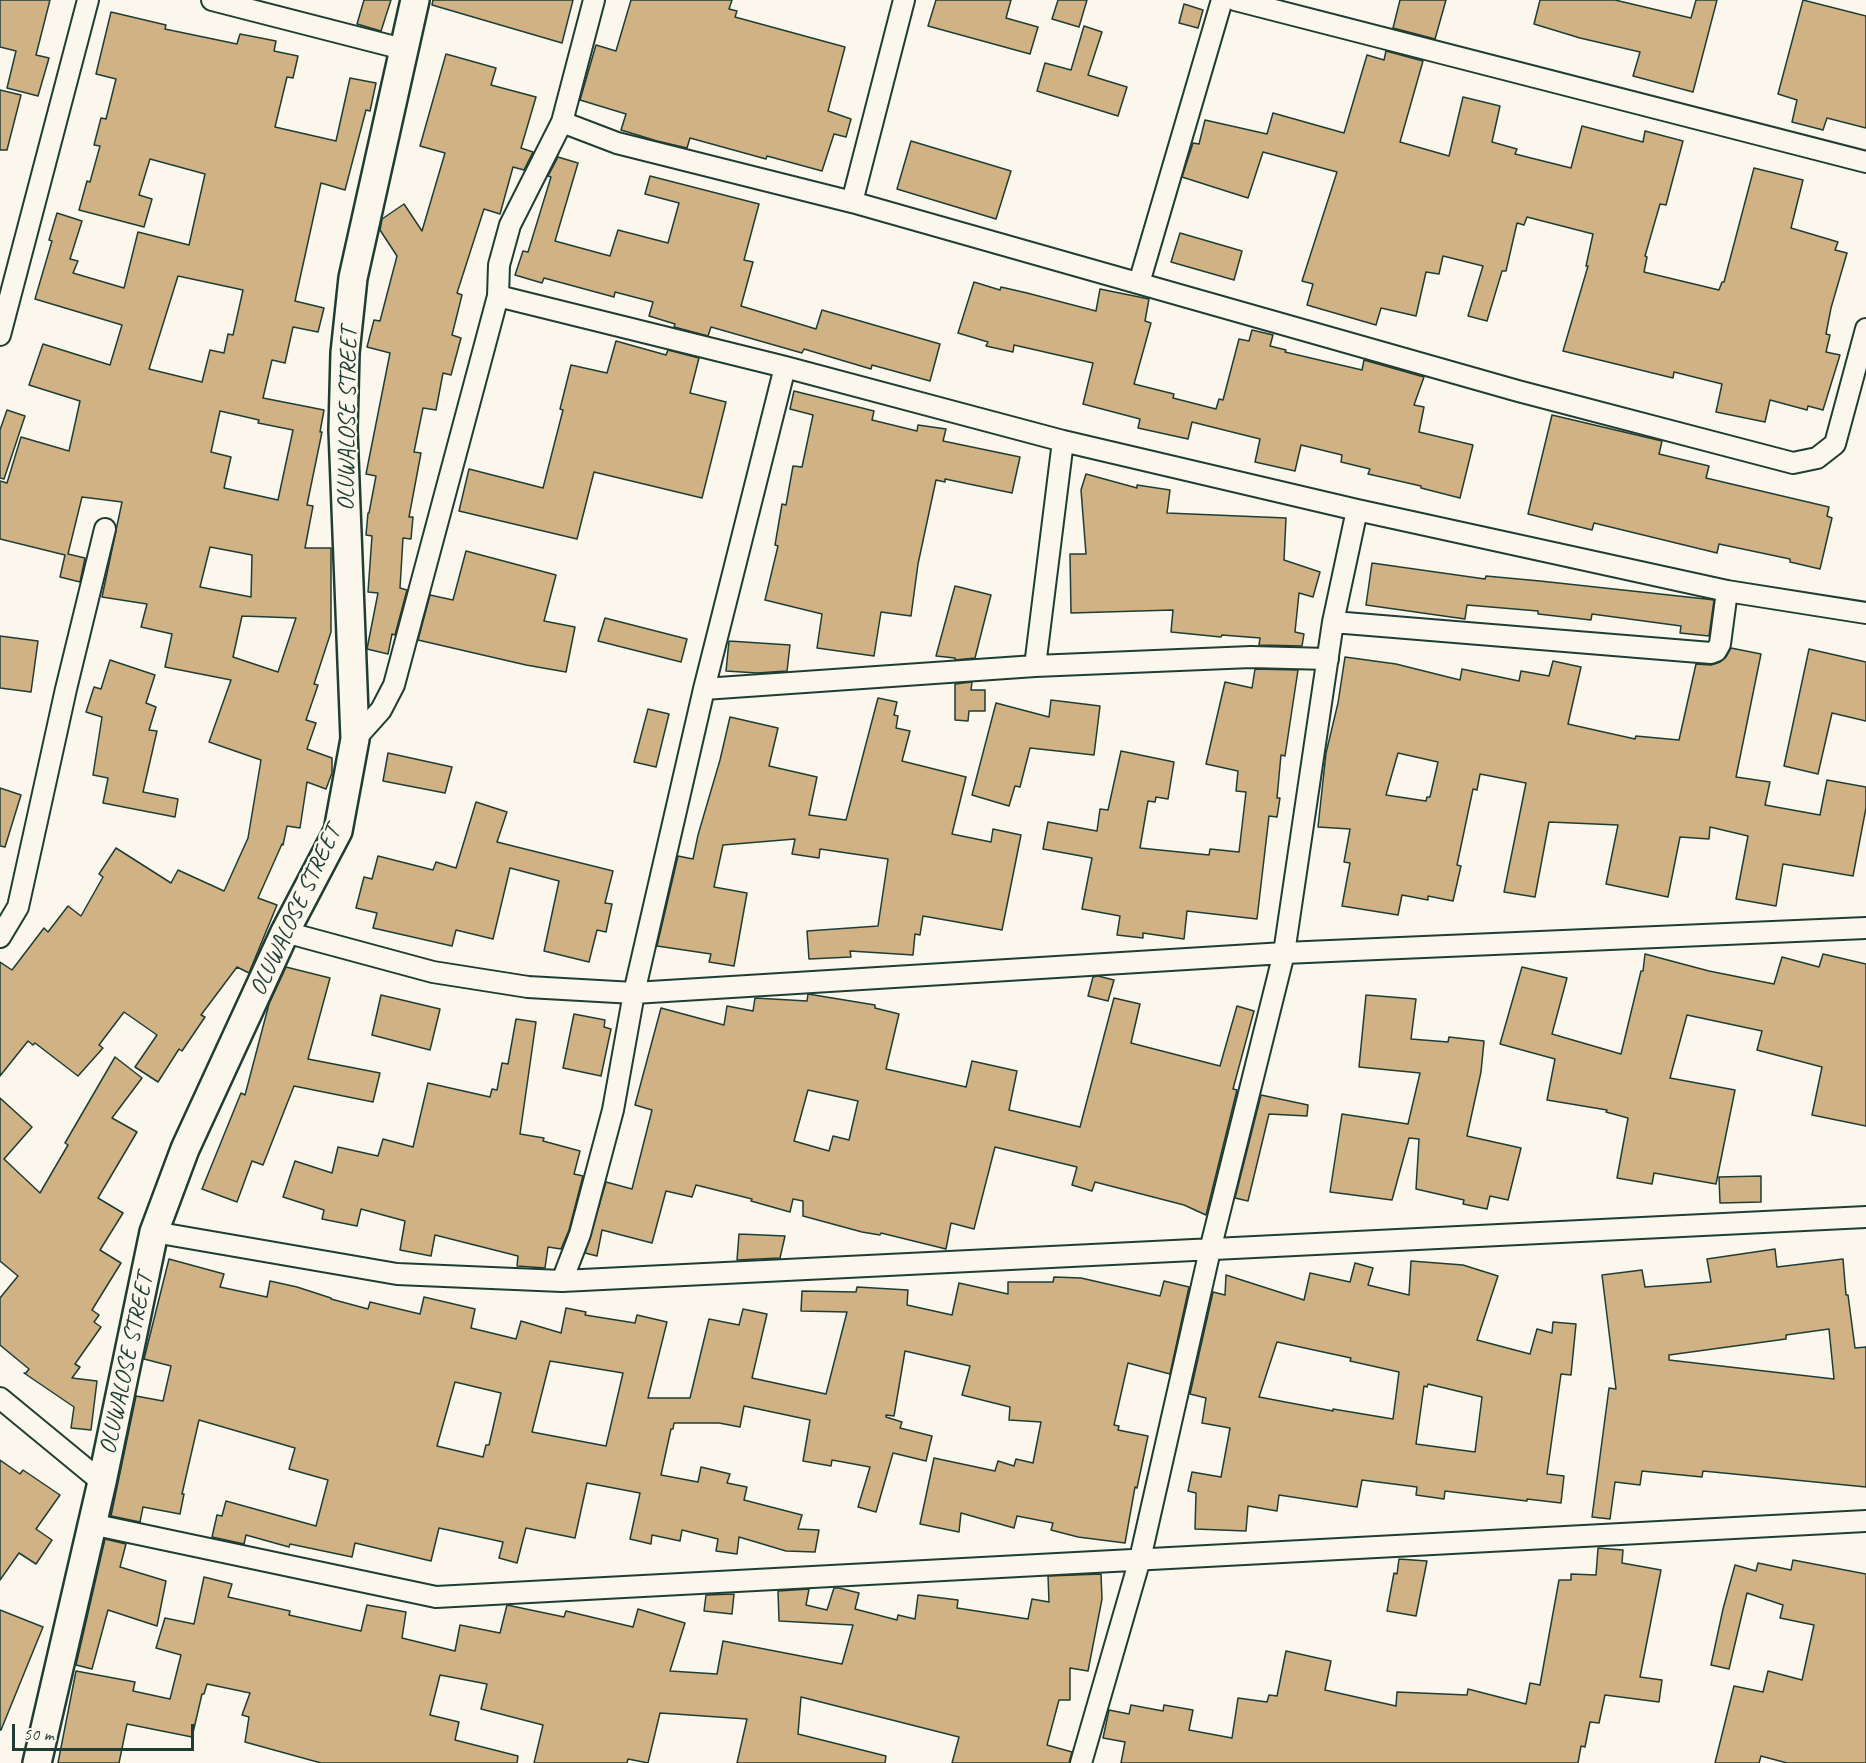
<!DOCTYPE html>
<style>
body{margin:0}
#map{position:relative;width:1866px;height:1763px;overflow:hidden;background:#fbf7ec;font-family:Caveat,sans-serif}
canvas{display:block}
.scale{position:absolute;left:12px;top:1724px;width:182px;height:27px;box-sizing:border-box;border:3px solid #1f3d34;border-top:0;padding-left:8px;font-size:18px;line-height:21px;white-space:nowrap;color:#1f3d34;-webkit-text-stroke:4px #fbf7ec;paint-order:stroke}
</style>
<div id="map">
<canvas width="1866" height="1763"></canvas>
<div class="scale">50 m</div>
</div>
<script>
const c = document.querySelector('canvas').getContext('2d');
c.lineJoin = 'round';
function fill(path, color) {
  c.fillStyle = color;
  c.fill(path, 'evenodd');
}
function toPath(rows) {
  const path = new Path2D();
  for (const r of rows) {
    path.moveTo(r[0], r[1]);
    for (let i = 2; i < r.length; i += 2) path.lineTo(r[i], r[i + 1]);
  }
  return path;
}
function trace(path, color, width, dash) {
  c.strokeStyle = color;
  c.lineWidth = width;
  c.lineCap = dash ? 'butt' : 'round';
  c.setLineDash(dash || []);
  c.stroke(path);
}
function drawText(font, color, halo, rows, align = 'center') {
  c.font = font + ' Caveat,sans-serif';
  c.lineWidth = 4.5;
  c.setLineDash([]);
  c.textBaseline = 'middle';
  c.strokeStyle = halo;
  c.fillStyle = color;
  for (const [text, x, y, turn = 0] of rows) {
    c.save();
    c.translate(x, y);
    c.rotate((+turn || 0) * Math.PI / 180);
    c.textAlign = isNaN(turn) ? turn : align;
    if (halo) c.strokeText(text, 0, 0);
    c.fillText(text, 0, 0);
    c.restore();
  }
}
const building = toPath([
 [0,0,50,0,36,55,49,58,38,96,7,88,16,51,0,47,0,0],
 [364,0,391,0,381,31,357,24,364,0],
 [433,0,573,0,562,43,432,5,433,0],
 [631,0,732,0,729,9,737,11,735,17,845,47,828,111,851,119,846,137,834,134,822,171,767,156,766,159,690,138,687,148,657,141,621,130,626,114,580,100,596,45,616,51,631,0],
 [936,0,1011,0,1006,18,1038,27,1030,54,928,26,936,0],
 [1058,0,1087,0,1079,27,1052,19,1058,0],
 [1400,0,1446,0,1435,39,1393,28,1400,0],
 [1540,0,1615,0,1691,18,1696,0,1717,0,1693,92,1633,76,1640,52,1580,38,1534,24,1540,0],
 [1803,0,1866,16,1866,128,1827,118,1823,130,1792,122,1797,100,1778,94,1803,0],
 [1184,4,1203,10,1198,28,1179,23,1184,4],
 [111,12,166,25,165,29,237,44,240,34,276,41,274,51,298,56,293,78,287,77,275,127,336,141,350,78,376,83,370,111,366,110,345,190,321,183,295,301,324,308,318,332,293,327,285,363,272,360,263,398,324,410,320,432,322,432,307,505,313,506,305,548,331,548,331,632,314,684,318,685,306,720,316,723,307,749,332,758,332,773,326,789,307,782,300,828,287,826,283,845,282,844,258,898,277,905,249,973,237,967,201,1015,205,1017,182,1051,179,1049,158,1082,135,1067,157,1035,124,1012,99,1045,103,1048,78,1076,35,1043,33,1045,28,1041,0,1076,0,962,12,970,44,928,48,932,68,906,81,916,103,877,99,874,116,848,171,883,178,870,224,891,225,889,248,838,261,760,209,742,231,680,165,667,172,634,141,627,147,604,102,597,122,502,82,497,68,554,85,558,80,582,60,577,65,555,0,539,0,481,7,483,21,437,69,451,80,401,29,385,43,344,110,365,122,325,35,299,52,241,49,240,57,213,82,221,70,259,78,261,73,273,124,288,138,232,189,245,205,174,150,159,139,195,152,199,144,227,79,210,87,181,90,182,100,146,94,145,101,118,106,119,116,79,96,74,111,12],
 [178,276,243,290,233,335,228,334,224,353,210,350,202,382,149,369,178,276],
 [220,411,259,420,258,423,293,430,278,500,224,488,231,457,211,452,220,411],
 [210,547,252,555,251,597,200,587,210,547],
 [242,616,296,618,278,672,233,657,242,616],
 [1084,26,1102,32,1088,75,1127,87,1118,116,1037,91,1045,63,1071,70,1084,26],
 [1386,51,1423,61,1400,142,1449,156,1463,97,1500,106,1492,142,1517,149,1515,154,1571,168,1582,126,1643,142,1645,131,1683,141,1666,205,1660,204,1645,256,1647,257,1644,272,1719,290,1722,282,1724,282,1754,168,1803,180,1791,228,1838,242,1835,250,1847,253,1831,308,1826,334,1830,335,1826,352,1840,355,1823,410,1808,406,1807,410,1770,400,1765,422,1716,412,1722,384,1674,372,1673,378,1563,351,1588,266,1586,266,1593,234,1527,217,1524,225,1517,223,1506,271,1502,271,1487,321,1468,316,1483,266,1443,256,1439,274,1426,272,1416,316,1381,308,1376,325,1307,305,1313,284,1302,281,1337,172,1263,152,1248,198,1182,177,1193,143,1199,144,1205,120,1267,134,1273,113,1344,133,1367,55,1384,60,1386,51],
 [446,54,496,68,491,85,536,97,521,148,533,152,524,170,513,167,500,214,484,209,457,293,462,295,452,335,461,338,451,375,443,373,436,410,423,408,414,452,421,453,409,517,413,517,411,539,403,538,400,588,407,590,395,635,392,634,388,654,367,649,378,593,368,592,372,536,366,535,368,513,369,513,376,476,366,474,390,353,367,347,374,320,380,321,397,256,380,230,382,219,404,204,422,231,445,153,420,146,446,54],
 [0,90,21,95,7,150,0,150,0,90],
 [911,141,1011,171,996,219,897,189,911,141],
 [558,157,578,163,555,241,610,256,618,230,668,243,679,203,645,194,650,176,759,204,744,260,753,262,741,306,816,329,822,310,940,344,930,381,872,365,871,369,804,349,802,353,711,327,708,336,674,327,675,324,649,316,653,302,615,292,614,297,544,278,542,283,515,275,523,251,528,252,551,177,548,176,558,157],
 [1180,233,1242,251,1234,280,1171,262,1180,233],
 [974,282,1000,290,1001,287,1027,293,1096,311,1100,289,1149,299,1145,321,1151,323,1134,384,1174,394,1173,398,1216,409,1219,399,1223,400,1239,339,1249,341,1252,330,1273,335,1270,346,1286,350,1285,352,1362,370,1364,360,1424,377,1414,405,1424,407,1419,432,1473,445,1460,498,1421,488,1421,486,1368,474,1370,469,1341,462,1342,455,1301,445,1295,471,1255,462,1260,439,1192,422,1188,439,1138,428,1140,419,1083,404,1093,363,1014,345,1013,352,986,346,988,342,958,333,974,282],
 [616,341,666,355,668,350,699,358,690,393,726,402,702,498,594,472,577,539,459,511,469,469,543,488,563,410,560,409,571,365,607,373,616,341],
 [794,391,874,411,872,420,917,431,918,425,946,429,943,441,1020,457,1012,493,945,479,945,482,936,480,918,564,911,616,881,612,874,656,817,648,822,614,765,600,778,546,775,545,782,504,786,505,793,466,802,467,813,415,790,409,794,391],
 [7,410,25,416,4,479,0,478,0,430,7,410],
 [1552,415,1662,441,1659,454,1709,466,1706,478,1829,507,1827,516,1832,518,1820,569,1790,562,1790,559,1719,544,1717,553,1594,523,1592,530,1528,514,1552,415],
 [1086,474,1137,488,1137,485,1170,490,1167,513,1286,518,1284,560,1320,572,1313,597,1299,593,1295,632,1304,634,1302,646,1259,645,1260,638,1222,635,1221,637,1171,632,1173,610,1071,613,1070,554,1086,554,1081,490,1086,474],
 [466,551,556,575,544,621,575,627,566,672,526,665,418,640,430,595,453,600,466,551],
 [1372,563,1485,579,1486,576,1540,581,1706,599,1714,600,1709,636,1680,633,1681,626,1592,614,1591,620,1538,614,1538,611,1467,605,1465,619,1366,605,1372,563],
 [955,586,991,595,975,658,955,660,955,658,936,656,955,586],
 [605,618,687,639,681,662,598,641,605,618],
 [0,636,38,641,31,692,0,688,0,636],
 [729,641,790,645,787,671,757,673,726,671,729,641],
 [1731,648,1761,654,1736,777,1770,782,1765,805,1820,815,1827,780,1866,787,1866,808,1853,876,1783,864,1776,906,1736,899,1748,836,1710,827,1709,839,1680,837,1668,897,1606,884,1618,825,1549,822,1535,897,1504,892,1526,783,1480,774,1477,790,1473,789,1457,865,1461,866,1453,901,1428,896,1428,900,1402,895,1398,915,1342,906,1350,863,1344,862,1350,829,1318,827,1326,753,1338,703,1345,657,1396,664,1460,680,1462,669,1519,681,1521,671,1549,676,1553,661,1581,667,1568,724,1635,739,1636,736,1679,740,1696,664,1711,665,1720,662,1726,657,1731,648],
 [1398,753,1438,762,1430,797,1427,797,1426,801,1386,795,1398,753],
 [1809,649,1866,662,1866,721,1832,713,1818,774,1784,766,1809,649],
 [110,660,155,675,146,703,156,707,149,730,157,731,143,792,178,799,175,817,103,803,108,778,93,775,102,717,86,712,94,687,101,689,110,660],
 [1255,669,1298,670,1285,756,1281,755,1277,798,1280,798,1277,817,1269,816,1257,919,1187,911,1184,939,1143,933,1143,938,1117,935,1120,916,1082,909,1092,858,1043,849,1048,822,1097,831,1100,809,1108,810,1121,751,1174,762,1168,799,1156,797,1155,802,1148,801,1140,848,1209,855,1210,849,1239,852,1246,792,1236,791,1238,771,1206,764,1225,682,1252,688,1255,669],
 [972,682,971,690,985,690,985,711,969,711,968,721,955,720,955,684,972,682],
 [878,698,897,702,894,715,898,716,896,728,910,731,902,761,966,777,952,834,991,842,993,829,1021,835,1002,930,923,916,920,935,915,934,913,955,850,951,851,957,809,959,807,931,878,926,888,859,820,849,819,858,792,854,795,839,723,845,714,887,747,893,734,966,709,962,711,954,657,946,678,856,693,859,698,835,720,760,730,717,778,728,769,766,817,777,809,815,846,820,878,698],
 [1051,700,1100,706,1094,755,1030,748,1020,787,1015,786,1009,806,972,795,996,703,1049,717,1051,700],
 [648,709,669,714,656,767,634,762,648,709],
 [388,753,452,767,445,793,383,781,388,753],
 [0,788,21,795,5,847,0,846,0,788],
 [476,802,507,812,497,842,613,871,605,903,612,904,606,932,597,930,589,962,544,951,559,881,510,868,493,939,456,930,452,946,373,928,377,913,356,908,364,877,372,879,378,856,433,870,436,862,456,868,476,802],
 [1645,954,1709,971,1774,984,1782,957,1819,967,1823,954,1866,964,1866,1126,1812,1115,1822,1067,1757,1050,1762,1031,1687,1015,1670,1078,1735,1090,1716,1184,1654,1173,1652,1184,1617,1178,1628,1118,1606,1112,1607,1110,1547,1100,1555,1059,1500,1044,1522,967,1567,978,1552,1034,1621,1054,1641,971,1643,971,1645,954],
 [286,967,330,978,308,1059,380,1073,373,1102,294,1086,263,1165,252,1161,237,1202,202,1189,241,1093,245,1095,269,1004,286,967],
 [1098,976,1114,980,1108,1001,1088,996,1093,977,1098,976],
 [808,994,875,1005,875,1008,899,1014,886,1069,966,1087,972,1061,1017,1071,1009,1110,1080,1127,1114,998,1140,1004,1131,1043,1220,1066,1237,1006,1254,1011,1233,1089,1237,1090,1206,1215,1184,1205,1095,1182,1092,1191,1072,1185,1077,1167,995,1147,974,1229,951,1223,946,1249,881,1233,880,1235,862,1232,803,1216,803,1201,793,1199,790,1212,751,1201,752,1199,696,1185,692,1197,666,1191,652,1243,602,1230,597,1256,585,1253,606,1182,632,1189,652,1110,635,1105,661,1008,724,1025,727,1006,753,1011,755,998,807,1001,808,994],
 [808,1090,858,1101,849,1140,833,1136,829,1151,794,1141,808,1090],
 [381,995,440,1009,430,1050,372,1035,381,995],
 [1366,995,1416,999,1411,1039,1448,1042,1449,1037,1484,1041,1481,1072,1467,1136,1521,1148,1508,1200,1490,1196,1487,1209,1463,1204,1464,1200,1416,1189,1419,1139,1409,1138,1392,1200,1330,1192,1342,1114,1408,1124,1420,1073,1359,1067,1366,995],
 [574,1014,605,1020,604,1027,611,1029,601,1076,563,1068,574,1014],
 [516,1019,536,1022,520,1134,544,1138,543,1141,580,1151,574,1174,583,1176,569,1230,561,1249,548,1247,545,1268,517,1266,518,1256,435,1235,431,1256,400,1250,405,1221,361,1209,357,1226,322,1219,324,1210,283,1197,295,1161,332,1173,338,1147,378,1156,383,1139,413,1147,428,1083,490,1097,492,1089,497,1090,502,1063,508,1064,516,1019],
 [115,1057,142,1078,112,1118,137,1132,98,1198,123,1213,100,1250,121,1263,92,1310,99,1315,94,1322,101,1327,75,1364,80,1367,72,1378,97,1381,91,1430,71,1428,74,1407,24,1373,26,1373,29,1369,0,1345,0,1298,18,1276,0,1261,0,1098,32,1127,4,1159,40,1193,68,1145,65,1143,115,1057],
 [1261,1095,1308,1105,1307,1116,1269,1114,1248,1201,1235,1198,1261,1095],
 [1761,1176,1761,1202,1720,1203,1719,1177,1761,1176],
 [739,1234,785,1236,780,1258,737,1260,739,1234],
 [1775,1249,1777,1267,1843,1259,1846,1295,1848,1295,1855,1348,1866,1347,1866,1487,1703,1471,1702,1477,1642,1471,1640,1485,1615,1482,1610,1519,1592,1517,1609,1388,1616,1389,1602,1275,1642,1270,1645,1287,1711,1282,1707,1259,1775,1249],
 [1829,1329,1834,1379,1669,1360,1669,1355,1786,1339,1786,1335,1829,1329],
 [169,1259,224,1274,220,1287,267,1297,270,1281,297,1287,331,1298,331,1299,368,1309,370,1302,420,1314,424,1297,475,1309,471,1328,516,1339,521,1321,561,1333,566,1308,586,1312,585,1315,635,1323,637,1315,667,1322,648,1398,690,1398,709,1319,739,1325,743,1309,767,1314,752,1378,826,1394,847,1312,801,1311,802,1291,856,1292,857,1287,908,1290,907,1305,952,1315,959,1283,1008,1294,1008,1282,1053,1282,1054,1277,1081,1278,1160,1296,1164,1281,1189,1287,1170,1374,1128,1363,1114,1425,1119,1426,1118,1430,1148,1436,1137,1488,1135,1487,1125,1543,1078,1537,1051,1530,1053,1523,1017,1516,1014,1528,961,1513,959,1532,920,1524,934,1458,995,1471,998,1461,1014,1466,1016,1459,1033,1463,1041,1422,1009,1420,1010,1407,962,1395,970,1366,905,1351,894,1416,886,1415,886,1417,902,1422,900,1428,932,1436,926,1461,893,1453,876,1512,858,1507,870,1467,832,1460,831,1466,803,1461,810,1420,744,1406,740,1427,719,1423,674,1423,673,1429,671,1429,661,1475,698,1482,701,1467,730,1474,727,1483,747,1487,744,1500,802,1515,798,1529,819,1530,815,1552,786,1551,739,1537,737,1554,716,1551,718,1539,682,1530,680,1541,652,1535,651,1544,630,1539,640,1493,587,1483,575,1538,526,1528,517,1563,499,1558,503,1542,439,1528,431,1561,355,1543,352,1557,290,1544,289,1547,246,1535,244,1544,212,1537,217,1515,222,1516,226,1501,316,1526,328,1480,289,1469,295,1448,199,1420,182,1494,184,1494,180,1514,143,1507,140,1522,111,1516,136,1396,163,1401,171,1366,144,1359,169,1259],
 [550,1361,623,1373,606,1446,532,1432,550,1361],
 [455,1382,501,1393,489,1445,486,1445,483,1457,437,1446,455,1382],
 [1411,1261,1463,1265,1498,1276,1477,1340,1530,1354,1537,1329,1552,1333,1553,1322,1576,1324,1571,1375,1561,1374,1547,1474,1564,1476,1561,1503,1527,1499,1527,1501,1445,1491,1444,1499,1416,1495,1417,1487,1362,1480,1357,1507,1279,1495,1277,1511,1248,1506,1246,1531,1195,1529,1196,1493,1188,1491,1192,1472,1221,1477,1230,1428,1202,1423,1206,1398,1190,1394,1213,1292,1225,1295,1226,1275,1304,1300,1310,1273,1350,1282,1355,1263,1373,1268,1368,1285,1409,1295,1411,1261],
 [1277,1342,1351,1358,1350,1361,1399,1372,1393,1419,1333,1409,1333,1411,1259,1397,1277,1342],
 [1428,1384,1482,1397,1475,1452,1416,1444,1424,1386,1427,1387,1428,1384],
 [0,1460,20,1474,23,1470,60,1495,36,1529,52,1540,36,1564,19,1553,0,1580,0,1460],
 [105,1539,126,1544,120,1567,166,1581,157,1626,108,1610,92,1669,76,1665,105,1539],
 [1598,1548,1623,1550,1622,1563,1661,1570,1640,1677,1662,1680,1659,1702,1605,1695,1599,1723,1590,1722,1585,1747,1581,1746,1578,1763,1121,1763,1125,1742,1103,1738,1109,1710,1129,1714,1131,1705,1163,1711,1164,1705,1193,1710,1189,1730,1232,1738,1238,1698,1267,1702,1269,1695,1277,1696,1286,1651,1331,1661,1325,1690,1396,1706,1397,1692,1467,1695,1468,1689,1526,1704,1530,1683,1540,1685,1559,1580,1571,1580,1571,1574,1596,1575,1598,1548],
 [1399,1559,1427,1561,1416,1616,1387,1611,1394,1573,1397,1574,1399,1559],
 [1793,1560,1866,1574,1866,1763,1787,1763,1761,1756,1759,1763,1715,1763,1734,1686,1763,1692,1768,1671,1802,1680,1814,1625,1780,1618,1783,1605,1747,1593,1729,1669,1711,1665,1723,1609,1735,1565,1756,1571,1758,1563,1791,1570,1793,1560],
 [1101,1574,1102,1599,1088,1671,1070,1668,1070,1700,1059,1700,1047,1745,1072,1752,1069,1763,952,1763,959,1737,801,1697,798,1734,886,1756,885,1763,737,1763,747,1719,660,1713,648,1763,628,1759,627,1763,534,1763,543,1725,481,1709,487,1684,440,1675,430,1715,459,1722,455,1740,518,1756,517,1763,321,1763,245,1742,249,1717,242,1715,250,1693,207,1684,204,1694,202,1694,192,1737,127,1724,119,1763,58,1763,76,1671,135,1682,133,1691,170,1699,181,1655,156,1648,165,1618,194,1624,204,1577,232,1584,228,1597,290,1611,289,1615,361,1631,367,1605,406,1612,402,1638,455,1651,460,1625,500,1633,507,1605,564,1617,566,1611,633,1627,638,1609,685,1623,670,1671,717,1674,723,1641,842,1664,853,1625,779,1621,778,1591,809,1589,806,1605,827,1610,834,1588,839,1588,859,1593,855,1609,897,1620,898,1615,915,1619,918,1595,958,1600,957,1608,1028,1619,1032,1599,1049,1602,1048,1576,1101,1574],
 [734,1594,732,1614,704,1611,706,1595,734,1594],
 [0,1610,43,1627,1,1730,0,1730,0,1610]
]);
const street = toPath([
 [212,0,403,49],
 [1235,0,1866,162],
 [562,122,617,143,852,202,1518,391,1793,463,1817,458,1835,444,1866,329],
 [852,202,904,0],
 [1139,283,1222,0],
 [498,296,785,367,1063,441,1357,510,1727,591,1866,613],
 [0,335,88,0],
 [1333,622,1711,653,1716,651,1720,644,1727,591],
 [1035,666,1063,441],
 [704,689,1035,666,1251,657,1328,659],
 [355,739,381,710,394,685,498,296,499,265,510,225,562,122,594,0],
 [285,932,433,972,528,987,634,993,1284,953,1866,928],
 [0,937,18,907,66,689,105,529],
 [154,1232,397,1274,562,1281,1866,1217],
 [562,1281,580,1234,613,1110,634,993,704,689,785,367],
 [0,1398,102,1482],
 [91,1524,436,1597,1866,1521],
 [1081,1763,1140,1559,1210,1250,1284,953,1333,622,1357,510]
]);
const secondary = toPath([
 [37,1763,102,1482,154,1232,185,1149,285,932,338,831,355,739,343,430,345,353,353,278,415,0]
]);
const streetNames = [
 ["OLUWALOSE STREET",348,419,-89],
 ["OLUWALOSE STREET",296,911,-65],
 ["OLUWALOSE STREET",127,1364,-78]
];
fill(building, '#d0b284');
trace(building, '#1f3d34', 1.5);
trace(street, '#1f3d34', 24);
trace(secondary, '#1f3d34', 32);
trace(street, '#fbf7ec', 20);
trace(secondary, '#fbf7ec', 27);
drawText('24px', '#1f3d34', '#fbf7ec', streetNames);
</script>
